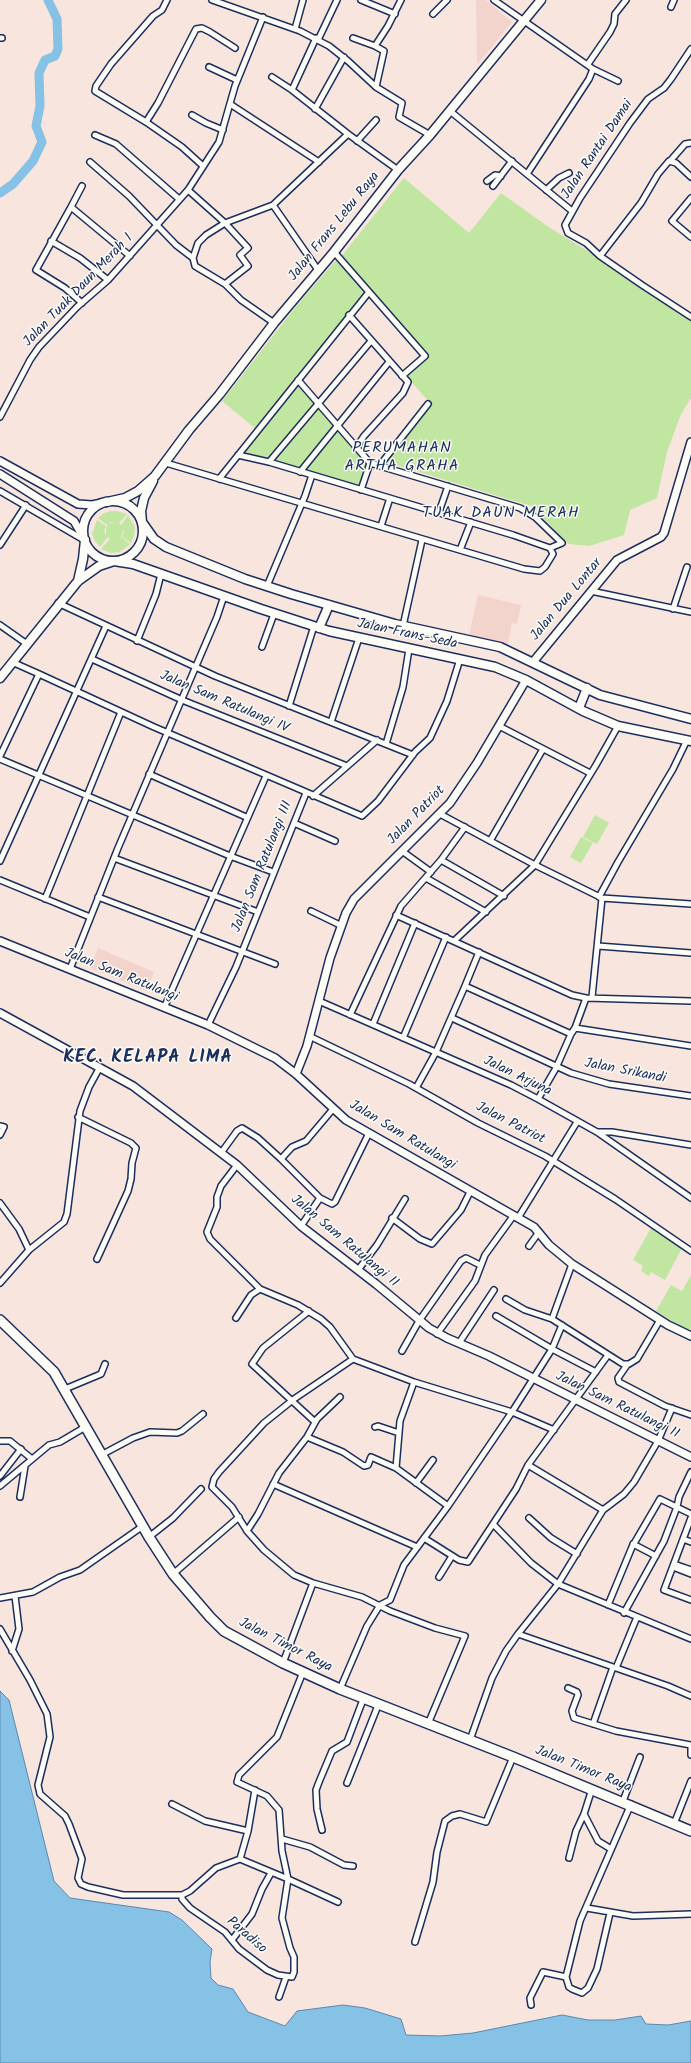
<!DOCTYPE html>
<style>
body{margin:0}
canvas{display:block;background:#f7e5de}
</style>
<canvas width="691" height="2063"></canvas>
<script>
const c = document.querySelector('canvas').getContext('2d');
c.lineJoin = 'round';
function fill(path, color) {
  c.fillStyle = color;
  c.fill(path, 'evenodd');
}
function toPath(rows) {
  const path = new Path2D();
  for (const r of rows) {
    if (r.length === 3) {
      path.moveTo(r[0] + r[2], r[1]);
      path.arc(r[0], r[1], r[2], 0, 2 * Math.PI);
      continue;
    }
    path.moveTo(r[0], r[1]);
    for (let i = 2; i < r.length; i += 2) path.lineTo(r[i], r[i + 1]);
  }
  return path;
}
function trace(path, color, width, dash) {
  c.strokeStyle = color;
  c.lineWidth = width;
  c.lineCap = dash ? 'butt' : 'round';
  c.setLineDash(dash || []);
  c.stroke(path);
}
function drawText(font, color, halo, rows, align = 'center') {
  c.font = font + ' Kalam,sans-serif';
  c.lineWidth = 3;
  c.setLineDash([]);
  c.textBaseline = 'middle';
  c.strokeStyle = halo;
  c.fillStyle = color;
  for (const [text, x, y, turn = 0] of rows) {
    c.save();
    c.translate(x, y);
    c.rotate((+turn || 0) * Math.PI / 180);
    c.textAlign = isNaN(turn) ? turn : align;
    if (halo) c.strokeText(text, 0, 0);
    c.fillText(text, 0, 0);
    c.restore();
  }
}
const built = toPath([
 [476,0,486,0,512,22,477,65],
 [478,595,521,605,517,624,512,623,507,648,468,640],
 [98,948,154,972,147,991,90,968]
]);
const green = toPath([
 [404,178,469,233,501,193,547,226,599,258,691,320,691,398,681,414,667,452,657,498,630,510,624,535,589,546,569,544,531,506,386,462,431,404,407,377,428,356,340,258],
 [337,259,366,292,256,429,222,401,298,304],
 [297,382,368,463,359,487,242,453],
 [112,511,117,511,127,514,119,523,121,525,128,515,135,527,134,536,131,543,122,537,124,532,124,529,121,537,130,544,120,552,111,553,101,549,110,539,106,536,106,528,109,523,117,522,110,522,107,525,98,518,104,513],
 [97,520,106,526,104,531,107,538,100,547,95,541,92,534],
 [595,815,609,823,597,844,583,837],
 [581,837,593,843,581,863,570,857],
 [651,1228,682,1248,665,1280,651,1272,649,1276,641,1271,643,1266,633,1260],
 [691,1275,691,1329,685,1329,656,1311,671,1285,682,1291]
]);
const water = toPath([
 [0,1691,9,1700,54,1881,70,1898,169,1912,182,1920,212,1949,210,1962,211,1978,218,1985,233,1989,248,2012,285,2026,297,2011,343,2005,365,2008,401,2019,406,2035,440,2036,473,2033,562,2015,588,2020,615,2020,641,2016,646,2024,668,2025,691,2021,691,2063,0,2063,0,1691]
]);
const river = toPath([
 [0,193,13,184,33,161,42,142,36,126,40,106,39,73,45,60,55,56,58,49,57,19,48,0]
]);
const street = toPath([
 [167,0,162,10,153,16,111,64,96,86,95,91,146,122,182,147,203,166],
 [212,0,300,31,329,46,348,61,376,87,402,103,399,117,430,135],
 [361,0,395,14],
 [494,0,593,69,589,79,527,174],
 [671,7,674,0],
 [433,14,447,0],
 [295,29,303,0],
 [0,38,2,38],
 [316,38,292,90,348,134],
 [353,38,375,46,384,51,376,87],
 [318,40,337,0],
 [375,46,388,26,401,0],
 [691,49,671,79,664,88,648,99,630,123,580,198,565,225,568,233,586,243,600,256,642,285,691,317],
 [588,64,610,32,614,24,615,14,626,0],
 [209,67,237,80],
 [593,69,618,81],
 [272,77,292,90],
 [230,104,319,162],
 [315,109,344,57],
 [450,111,572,211],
 [192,115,206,123,223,130],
 [146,122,158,103,196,29,202,28,210,32,235,48],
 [95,135,116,144,179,199],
 [357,141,376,120],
 [671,160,685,144,691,143],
 [90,162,129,196,176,245,193,258,195,266,225,284,241,300,274,323],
 [487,181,495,175,501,176],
 [493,186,512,161],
 [188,190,225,223,273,205,318,270],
 [546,190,559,178,569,173],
 [691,198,672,221,691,237],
 [273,205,348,134,398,170],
 [71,207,82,186],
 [51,241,80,258,108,280],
 [334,252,425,356,402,376],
 [600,256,641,203,658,174,669,161,676,163,691,177],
 [193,258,198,243,206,235,225,223,248,248,240,255,248,266,225,284],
 [82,303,65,288,36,270,71,207,130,256],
 [349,315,408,382,403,393,364,436,356,448],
 [298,380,370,463,520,508,535,517,562,543,550,548],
 [0,417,30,360,39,347,77,307,108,280,188,190,219,142,235,86,263,17],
 [269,462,371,341],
 [166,463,524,569,540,571,545,567,553,554,550,548,513,535,269,462,238,455],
 [380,465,428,404],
 [300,472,389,362],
 [219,479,369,292],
 [361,490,370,463],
 [0,491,84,540],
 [439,512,448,486],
 [381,526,390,498],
 [0,545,26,505],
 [460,550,471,522],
 [267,586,305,496,312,475],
 [591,591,691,612],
 [58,603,215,676,413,755],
 [673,609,687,567],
 [0,625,27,644],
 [403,626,422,540],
 [137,641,156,594,161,574],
 [262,647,274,614],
 [92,659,182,700,347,766],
 [12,662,39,674],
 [289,706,314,626],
 [331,722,359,638],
 [499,726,590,773],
 [386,744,403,687,409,649],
 [0,756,39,674,154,727,362,816,378,801,415,752,430,738,447,701,460,659],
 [0,759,230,856,273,872],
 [149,774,246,817],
 [313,796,377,740],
 [440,814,535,865,602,898,691,904],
 [294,823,335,841],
 [490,841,543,749],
 [402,851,431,872],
 [114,858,258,912],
 [441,860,504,896],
 [0,861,106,626],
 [426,878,486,912],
 [0,880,90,917],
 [98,897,275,964],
 [599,897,618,862,673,769,687,740],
 [45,899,121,712],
 [311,911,342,926],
 [396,915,572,995,586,998,691,1001],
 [454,941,535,865,596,765,618,726],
 [598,946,691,953],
 [70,969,118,848,217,617,224,596],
 [465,986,479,952],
 [592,997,602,898],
 [319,1001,511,1085,538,1099,597,1132,691,1198],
 [164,1008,266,776],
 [350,1015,401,906,441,860,465,827],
 [452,1018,571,1073,609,1084,691,1096],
 [373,1024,415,923],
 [208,1025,236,967,306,793],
 [575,1028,691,1046],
 [309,1036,409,1084,478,1123,545,1156,615,1199,691,1251],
 [403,1038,446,937],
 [416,1088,436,1052,465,986,571,1034],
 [538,1099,556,1068,571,1034,575,1028,586,998],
 [78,1117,131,1143,136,1148,132,1163,131,1179,128,1191,97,1259],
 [0,1126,4,1127,0,1135],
 [597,1132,612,1132,691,1145],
 [221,1153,237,1131,242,1128,258,1138,281,1159,292,1147,306,1141,333,1109],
 [281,1159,320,1198,301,1226],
 [237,1165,221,1186,217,1197,217,1207,207,1232,210,1239,260,1289,298,1305,321,1319,330,1327,353,1359,414,1382,512,1412,554,1430],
 [320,1198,332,1204,335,1202,369,1133],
 [0,1203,19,1229,29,1250],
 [392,1218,420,1239,432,1244,461,1210,470,1192],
 [518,1218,577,1122],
 [529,1246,539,1232],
 [572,1264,552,1319,623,1364,629,1364,637,1359,660,1320],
 [358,1270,377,1245,405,1199],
 [0,1283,29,1250,64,1222,67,1214,80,1111,89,1087,100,1067],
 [506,1299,525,1310,552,1319],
 [309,1311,263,1348,252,1364,315,1422],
 [496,1316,552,1349,562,1325],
 [236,1318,251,1295,260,1289],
 [437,1334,475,1281,485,1255,514,1215],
 [459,1343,494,1290],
 [402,1351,419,1321,461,1261,466,1258,480,1265],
 [353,1359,294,1399,264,1423,219,1472,214,1479,212,1487,232,1507,247,1531,264,1550,294,1575,313,1583,362,1597,390,1611,435,1628,465,1636,428,1724],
 [627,1365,618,1378,619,1382,665,1406,691,1415],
 [414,1382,400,1421,396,1468,448,1506],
 [65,1389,101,1374,105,1364],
 [375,1427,378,1426,399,1433],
 [307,1437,343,1452,364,1466,368,1465,371,1457,396,1468],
 [0,1441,10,1441,32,1459],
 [103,1454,133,1438,150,1432,177,1433,182,1431,203,1414],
 [528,1465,603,1510],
 [0,1476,21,1449],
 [416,1483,433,1460],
 [273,1484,417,1547],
 [0,1486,49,1445,60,1442,87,1426],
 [20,1497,25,1466],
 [529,1518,551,1538,577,1554],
 [691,1518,664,1590,691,1600],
 [493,1524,531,1563,558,1584,691,1639],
 [247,1531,258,1514,279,1473,307,1437,317,1419,340,1397],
 [149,1537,173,1518,201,1489],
 [424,1538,459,1560,468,1562,516,1489,528,1465,608,1355],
 [683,1539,691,1542],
 [633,1544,656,1556],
 [674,1564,691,1570],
 [673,1567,691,1574],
 [173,1574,239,1517],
 [439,1577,452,1556],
 [0,1598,33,1592,60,1577,80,1570,143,1526],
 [608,1605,632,1547,660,1499,691,1514],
 [624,1613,664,1541,677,1507,679,1497,691,1472],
 [0,1629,30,1680,47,1714,50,1737,38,1785,40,1794,65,1816,69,1824,82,1859,78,1878,81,1884,88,1887,123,1895,182,1895],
 [518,1634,558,1584,603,1510,624,1494,634,1482,658,1441,672,1408],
 [12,1651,19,1629,15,1596],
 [283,1663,313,1583],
 [616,1668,637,1617],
 [303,1672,277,1737,239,1775,237,1782,267,1796,279,1810,282,1851,288,1879,338,1902],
 [568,1688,577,1692,578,1695,572,1711,574,1718,616,1731,691,1745],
 [340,1689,367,1626,380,1605,390,1600,404,1565,448,1506,512,1412,552,1349,596,1372],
 [593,1724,613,1667],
 [470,1740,492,1678,506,1651,518,1634,668,1686,691,1696],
 [691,1745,691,1755],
 [347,1783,379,1703],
 [592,1789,584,1814,598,1841,611,1849],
 [623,1801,640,1757],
 [172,1804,205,1821,248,1831],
 [674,1824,691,1781],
 [322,1830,317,1809,316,1790,319,1782,332,1751,347,1742,364,1697],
 [282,1839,310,1847,344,1865,353,1866],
 [569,1858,576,1831,584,1814],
 [240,1859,288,1879,282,1918,290,1948,294,1957,294,1972,292,1977,278,1975,267,1970,239,1949,225,1932,190,1908,182,1899,182,1895,190,1891,216,1868,240,1859],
 [240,1859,248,1831,255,1790],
 [587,1908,633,1916,691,1914],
 [610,1913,597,1969,588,1988,582,1993,572,1989,569,1987,566,1977,580,1921,631,1804],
 [232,1940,252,1914,262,1889,271,1873],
 [415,1942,433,1882,437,1852,445,1821,452,1816,460,1814,486,1822,513,1757],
 [279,1997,286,1977],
 [531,2005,530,1998,543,1972,566,1977]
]);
const secondary = toPath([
 [0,461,78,504,92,505,107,502],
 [0,474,74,521,85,540],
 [533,662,617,560,661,537,664,533,691,442],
 [0,941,208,1025,275,1058,296,1074,346,1120,534,1227,549,1245,572,1264,668,1325,691,1336],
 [0,1013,133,1086,237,1165,301,1226,376,1284,429,1328,447,1338,489,1356,691,1457],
 [296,1074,307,1046,330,958,346,913,354,899,450,803,477,763,526,680]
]);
const primary = toPath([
 [153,481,144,498,141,511,142,522,154,539,166,547,245,579,291,594,395,624,500,647,600,695,691,719],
 [113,531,30],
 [107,502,125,498,138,491,155,476,189,430,219,395,274,323,334,252,398,170,430,135,541,0],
 [78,581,83,559,85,540],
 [319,628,329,605],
 [0,678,78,581,99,566,114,561,133,564,261,609,329,631,495,667,526,680,583,711,618,726,691,741],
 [579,708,587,688]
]);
const highway = toPath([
 [0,1320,54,1372,149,1537,173,1574,210,1617,224,1631,283,1663,340,1689,513,1757,691,1831]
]);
const streetNames = [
 ["Jalan Rantai Damai",598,150,-56],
 ["Jalan Frans Lebu Raya",335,227,-51],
 ["Jalan Tuak Daun Merah 1",79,291,-46],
 ["Jalan Dua Lontar",567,600,-50],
 ["Jalan Frans-Seda",407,635,12],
 ["Jalan Sam Ratulangi IV",224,703,23],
 ["Jalan Patriot",417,816,-46],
 ["Jalan Sam Ratulangi III",263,867,-68],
 ["Jalan Sam Ratulangi",121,976,22],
 ["Jalan Srikandi",625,1072,11],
 ["Jalan Arjuna",517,1077,26],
 ["Jalan Patriot",510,1124,27],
 ["Jalan Sam Ratulangi",402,1136,31],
 ["Jalan Sam Ratulangi II",344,1242,40],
 ["Jalan Sam Ratulangi II",617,1406,26],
 ["Jalan Timor Raya",285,1646,27],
 ["Jalan Timor Raya",583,1770,22],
 ["Paradiso",246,1936,41]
];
const quarterNames = [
 ["PERUMAHAN",402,449],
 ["ARTHA GRAHA",402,467],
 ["TUAK DAUN MERAH",501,514]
];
const districtNames = [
 ["KEC. KELAPA LIMA",148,1059]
];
fill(built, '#f2d4cc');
fill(green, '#c0e6a1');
fill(water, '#85c2e5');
trace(water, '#5b87af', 1);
trace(river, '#85c2e5', 9);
trace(street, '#1b2f5e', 8);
trace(secondary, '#1b2f5e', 10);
trace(primary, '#1b2f5e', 11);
trace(highway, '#1b2f5e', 12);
trace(street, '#fdfcf7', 5);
trace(secondary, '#fdfcf7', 7);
trace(primary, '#fdfcf7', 8);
trace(highway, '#fdfcf7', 9);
drawText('14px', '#1b2f5e', '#fdfcf7', streetNames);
c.letterSpacing = '1px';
drawText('16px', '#1b2f5e', '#fdfcf7', quarterNames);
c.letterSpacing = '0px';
c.letterSpacing = '1px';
drawText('bold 18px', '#1b2f5e', '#fdfcf7', districtNames);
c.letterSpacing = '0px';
</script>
